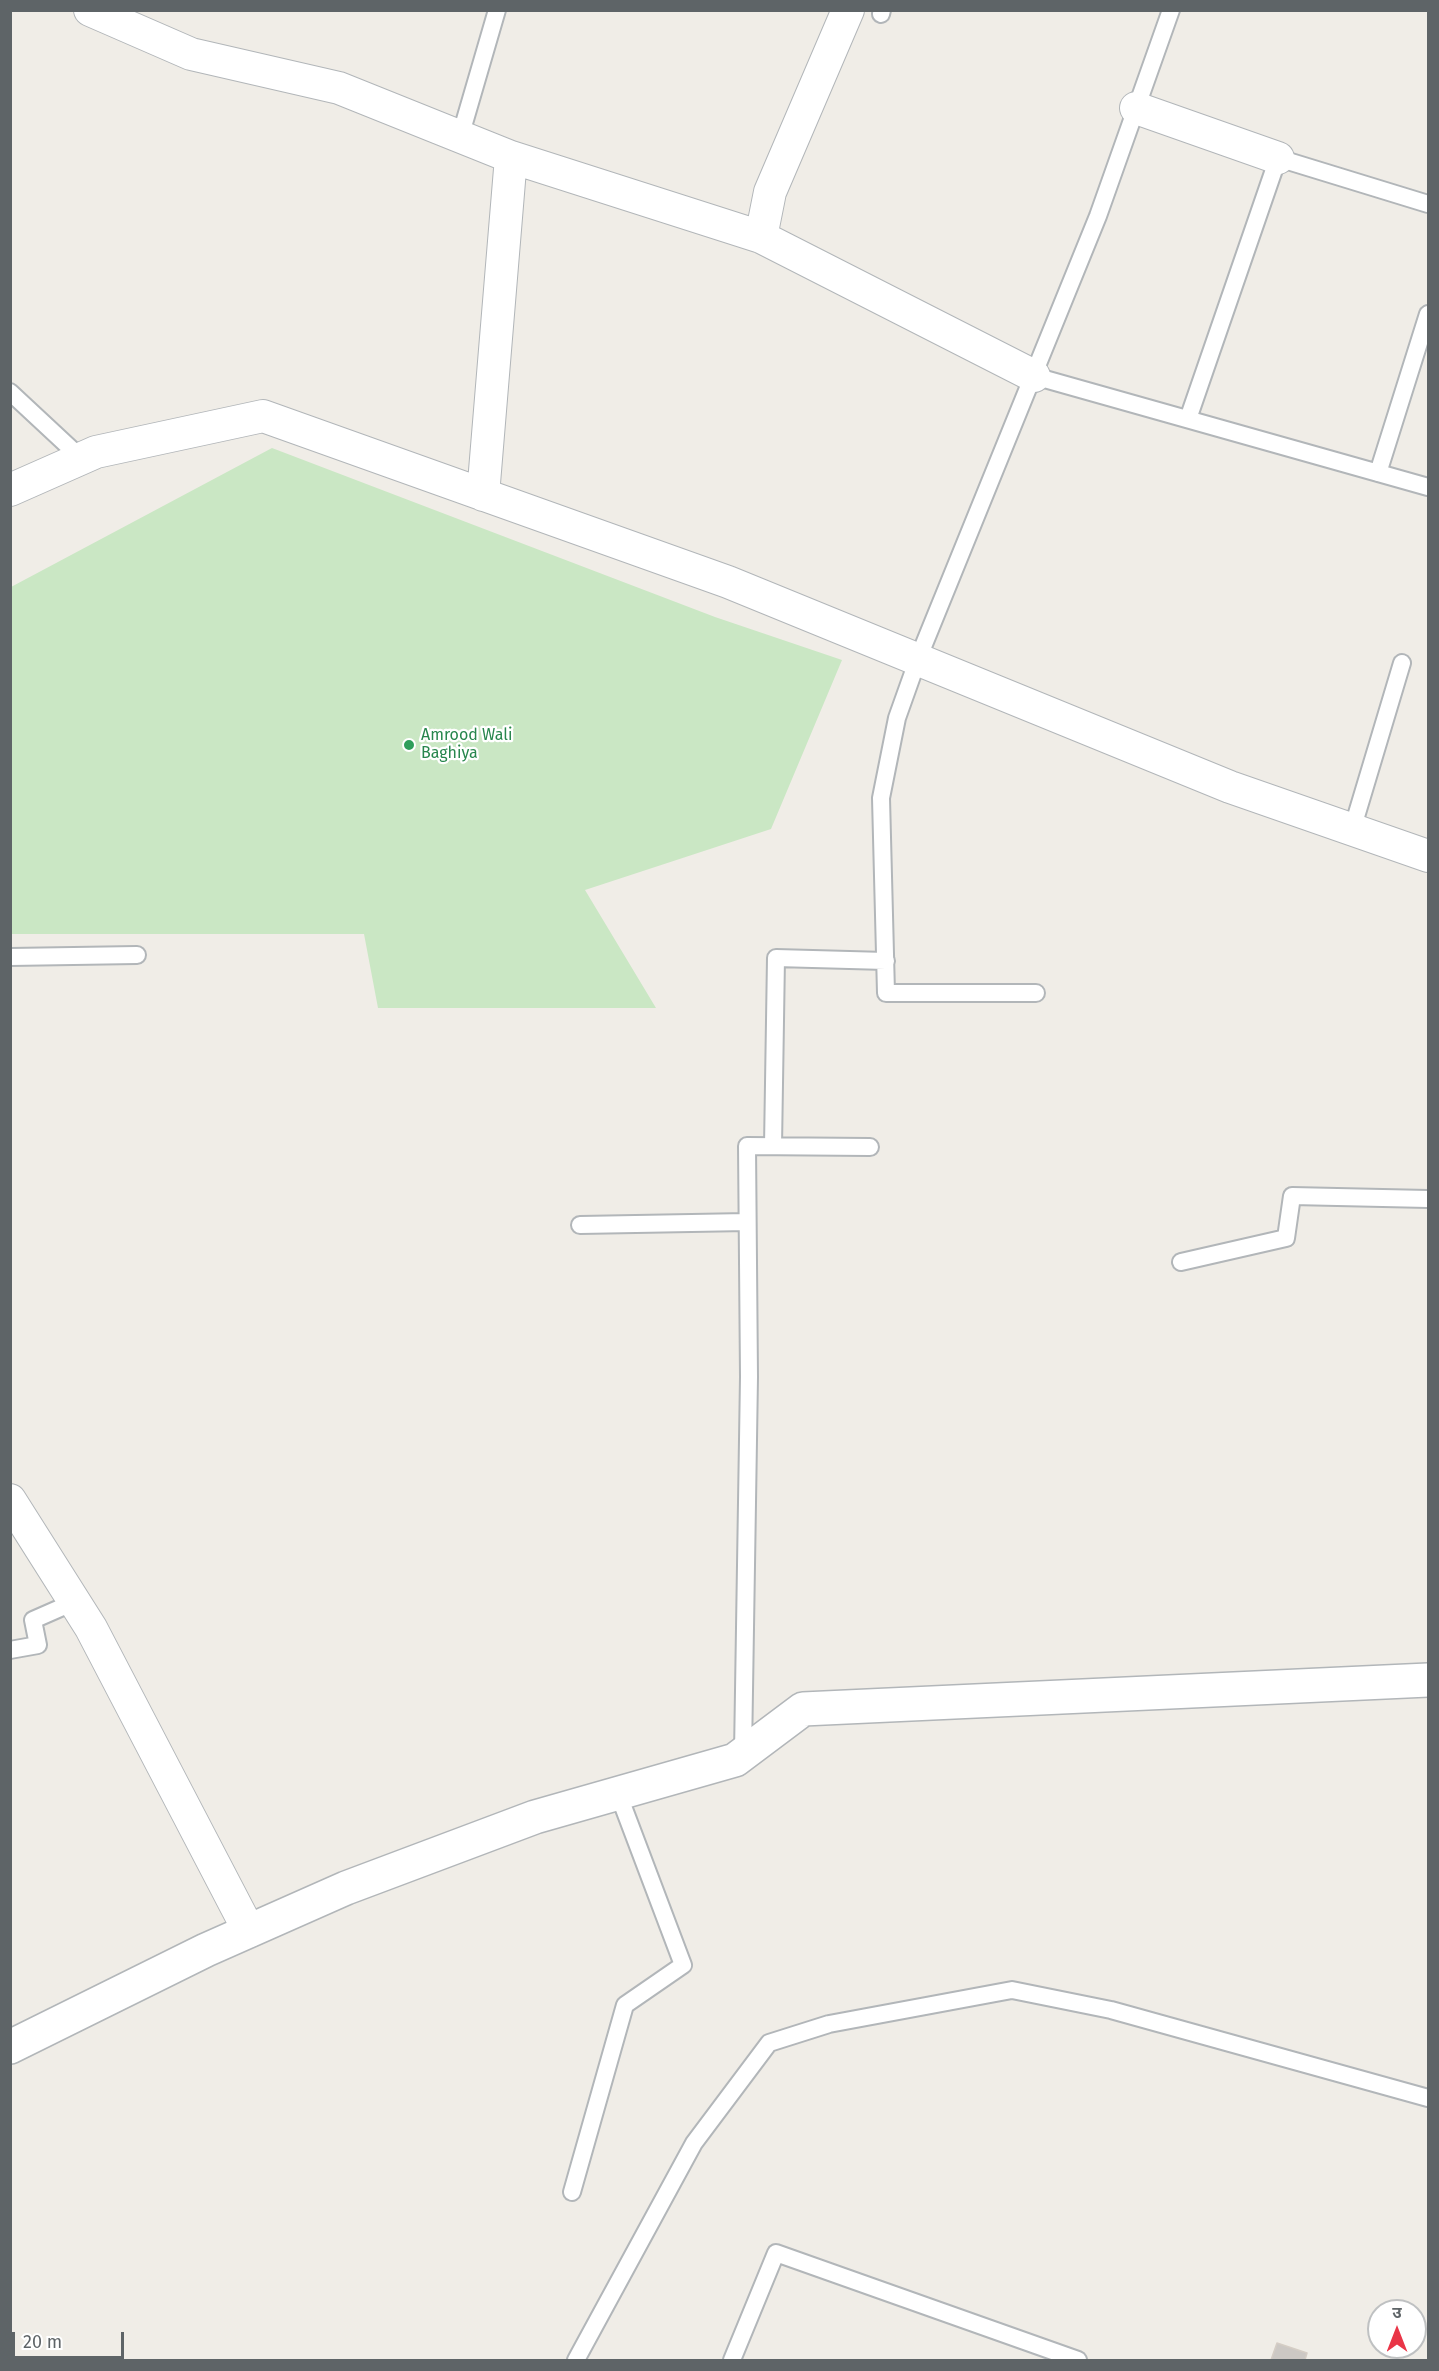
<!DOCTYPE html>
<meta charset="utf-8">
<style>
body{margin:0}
#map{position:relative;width:1439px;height:2371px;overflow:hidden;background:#f0ede7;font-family:"Fira Sans","Noto Sans Devanagari",sans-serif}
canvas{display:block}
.frame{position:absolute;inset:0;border:12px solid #5e6467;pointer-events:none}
.north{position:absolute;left:1367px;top:2299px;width:60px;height:60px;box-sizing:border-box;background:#fff;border:2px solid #bfc1c2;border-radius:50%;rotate:0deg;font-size:16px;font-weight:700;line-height:24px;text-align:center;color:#5e6467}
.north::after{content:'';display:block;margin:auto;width:21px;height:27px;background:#e93547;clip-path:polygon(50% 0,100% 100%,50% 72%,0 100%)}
.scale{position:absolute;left:12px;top:2332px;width:112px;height:27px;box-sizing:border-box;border:3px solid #5e6467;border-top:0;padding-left:8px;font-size:18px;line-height:21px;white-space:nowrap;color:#5e6467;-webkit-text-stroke:4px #fff;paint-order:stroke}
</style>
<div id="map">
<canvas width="1439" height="2371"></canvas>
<div class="frame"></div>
<div class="north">उ</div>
<div class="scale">20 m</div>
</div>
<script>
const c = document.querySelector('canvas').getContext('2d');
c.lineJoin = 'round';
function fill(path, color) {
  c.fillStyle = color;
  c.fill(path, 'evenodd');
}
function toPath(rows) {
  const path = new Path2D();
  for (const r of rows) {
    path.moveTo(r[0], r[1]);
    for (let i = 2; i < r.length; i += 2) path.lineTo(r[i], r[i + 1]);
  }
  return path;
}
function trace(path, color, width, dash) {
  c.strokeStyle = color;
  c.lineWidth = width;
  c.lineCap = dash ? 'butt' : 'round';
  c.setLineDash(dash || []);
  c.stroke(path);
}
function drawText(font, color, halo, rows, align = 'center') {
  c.font = font + ' "Fira Sans",sans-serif';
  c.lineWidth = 4.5;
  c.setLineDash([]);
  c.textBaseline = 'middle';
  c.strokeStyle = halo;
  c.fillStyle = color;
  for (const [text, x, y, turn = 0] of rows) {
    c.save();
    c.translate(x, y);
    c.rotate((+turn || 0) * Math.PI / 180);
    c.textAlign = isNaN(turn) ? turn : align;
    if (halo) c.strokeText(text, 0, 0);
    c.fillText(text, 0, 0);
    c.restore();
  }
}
const green = toPath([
 [272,448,715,617,842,660,771,829,585,890,656,1008,378,1008,364,934,11,934,11,587]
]);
const building = toPath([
 [1277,2343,1307,2353,1305,2360,1271,2360,1277,2343]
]);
const service = toPath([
 [881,14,882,10],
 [460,137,497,10],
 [1034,376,1428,487],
 [10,392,82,459],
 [1188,419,1278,158,1428,204],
 [1378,473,1428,314],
 [1352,830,1402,663],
 [10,957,137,955],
 [1036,993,886,993,881,798,897,718,918,659,1098,216,1171,10],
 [773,1146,776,958,886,961],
 [580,1225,747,1222],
 [1181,1262,1286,1238,1292,1196,1428,1199],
 [10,1650,38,1645,33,1620,74,1602],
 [743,1753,749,1377,747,1146,870,1147],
 [572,2192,625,2005,683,1965,618,1793],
 [576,2360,694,2143,769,2043,829,2024,1012,1990,1111,2010,1428,2098],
 [732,2360,776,2253,1078,2360]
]);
const minor = toPath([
 [90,10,191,54,339,88,511,157,483,495],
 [1136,108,1278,158],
 [511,157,761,237,1034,376],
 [761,237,770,192,848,10],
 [10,490,96,452,263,416,728,582,1230,787,1428,856],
 [10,1500,91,1628,249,1931]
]);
const tertiary = toPath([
 [10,2047,206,1950,346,1888,535,1817,735,1760,803,1709,1428,1680]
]);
const markers = [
 [409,745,6,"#2e9e5b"]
];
const leisureNames = [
 ["Amrood Wali",421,736],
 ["Baghiya",421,754]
];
fill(green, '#cae7c4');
fill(building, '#ccc8c4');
trace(building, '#d5cdc5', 1.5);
trace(service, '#b2b6b9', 20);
trace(minor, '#b2b6b9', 34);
trace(tertiary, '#b2b6b9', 36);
trace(service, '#fff', 16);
trace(minor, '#fff', 32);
trace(tertiary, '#fff', 33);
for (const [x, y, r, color] of markers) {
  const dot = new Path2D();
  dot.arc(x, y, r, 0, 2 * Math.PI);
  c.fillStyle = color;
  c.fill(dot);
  trace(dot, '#fff', 2);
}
drawText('16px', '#27864d', '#fff', leisureNames, 'left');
</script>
